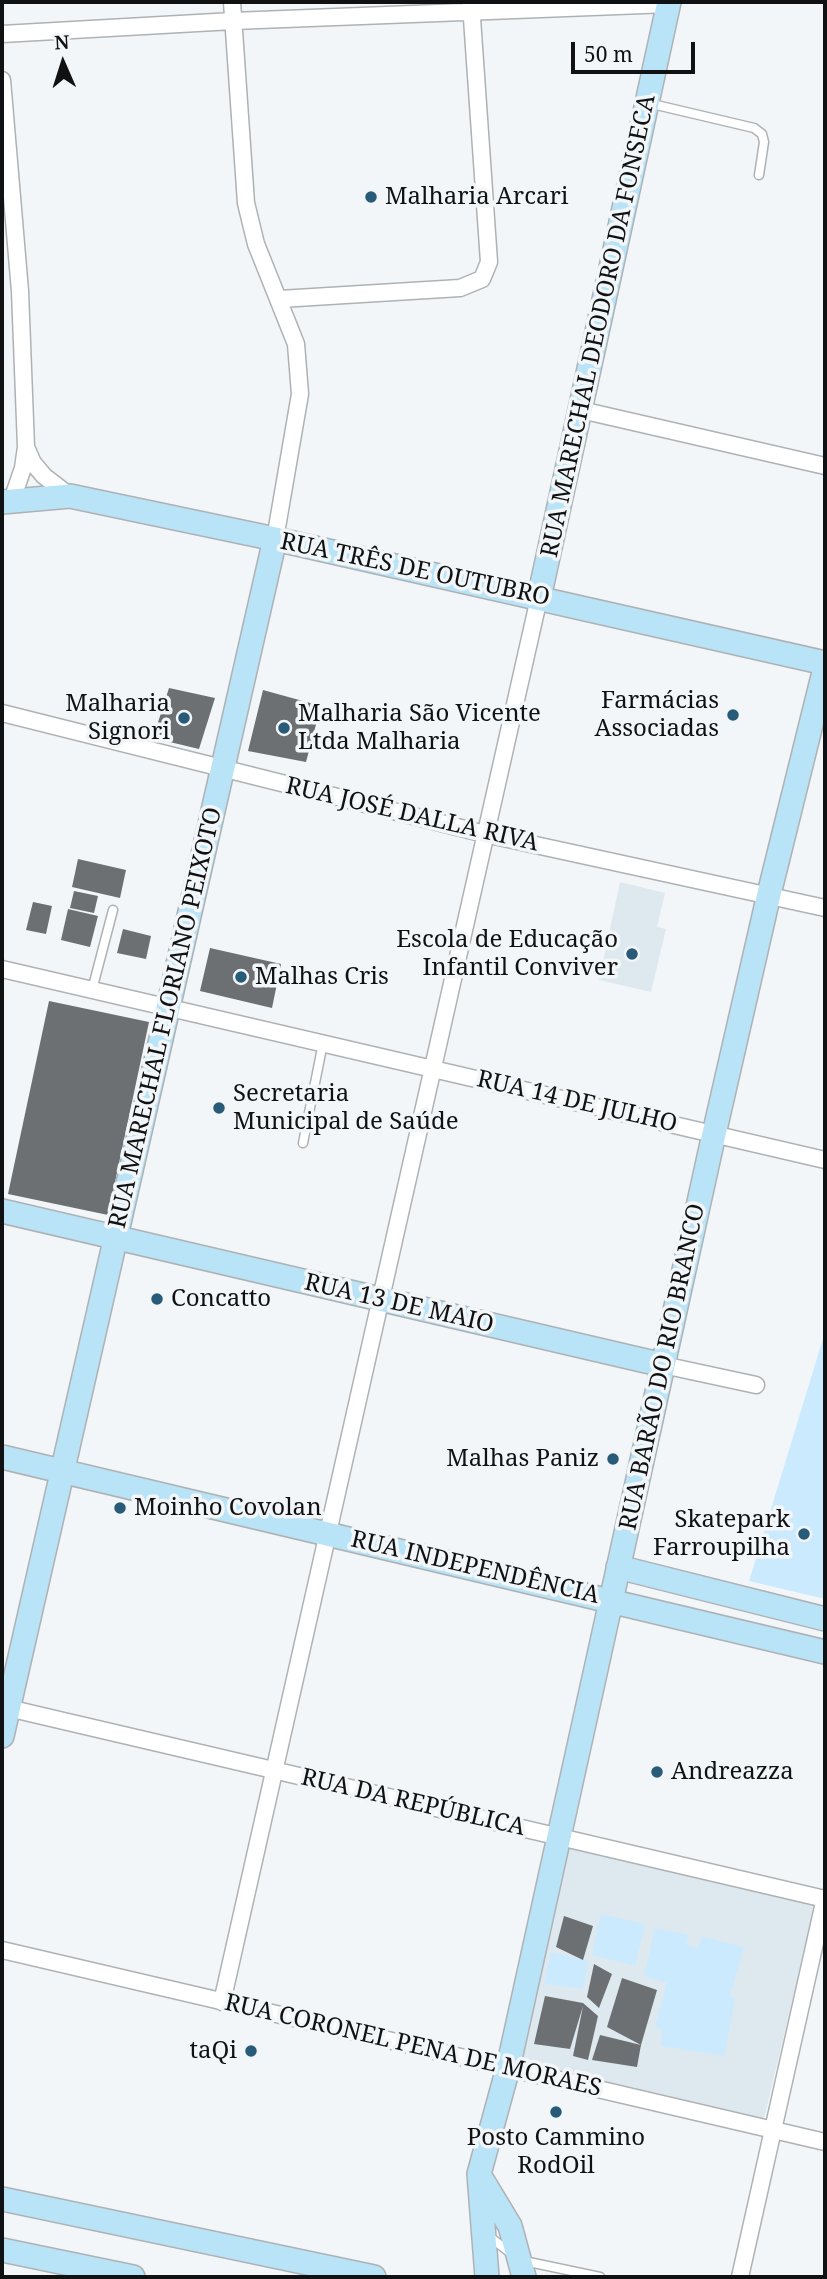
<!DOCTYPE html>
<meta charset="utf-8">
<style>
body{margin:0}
#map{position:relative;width:827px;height:2279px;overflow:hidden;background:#f2f6f8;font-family:"Noto Serif",serif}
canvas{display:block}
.frame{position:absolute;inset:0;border:4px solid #101112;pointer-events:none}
.north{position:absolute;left:28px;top:28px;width:70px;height:70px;-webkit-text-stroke:5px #f2f6f8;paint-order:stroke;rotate:357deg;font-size:19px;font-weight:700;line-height:28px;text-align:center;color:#101112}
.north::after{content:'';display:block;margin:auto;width:24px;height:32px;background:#101112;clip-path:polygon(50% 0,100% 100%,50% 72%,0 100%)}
.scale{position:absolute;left:571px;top:42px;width:124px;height:32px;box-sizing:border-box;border:4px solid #101112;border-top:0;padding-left:9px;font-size:21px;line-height:24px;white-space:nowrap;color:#101112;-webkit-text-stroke:5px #f2f6f8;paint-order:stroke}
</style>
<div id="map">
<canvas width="827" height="2279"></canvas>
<div class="frame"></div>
<div class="north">N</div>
<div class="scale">50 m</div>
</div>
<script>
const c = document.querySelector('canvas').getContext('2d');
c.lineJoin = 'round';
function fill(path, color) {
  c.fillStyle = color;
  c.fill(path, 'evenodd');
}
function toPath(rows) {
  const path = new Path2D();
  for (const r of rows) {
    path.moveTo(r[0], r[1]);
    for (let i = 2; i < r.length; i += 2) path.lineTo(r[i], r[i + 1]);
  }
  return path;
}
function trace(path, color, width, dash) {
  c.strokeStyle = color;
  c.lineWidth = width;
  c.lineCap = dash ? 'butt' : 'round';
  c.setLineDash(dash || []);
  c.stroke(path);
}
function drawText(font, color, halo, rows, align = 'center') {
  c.font = font + ' "Noto Serif",serif';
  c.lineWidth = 7;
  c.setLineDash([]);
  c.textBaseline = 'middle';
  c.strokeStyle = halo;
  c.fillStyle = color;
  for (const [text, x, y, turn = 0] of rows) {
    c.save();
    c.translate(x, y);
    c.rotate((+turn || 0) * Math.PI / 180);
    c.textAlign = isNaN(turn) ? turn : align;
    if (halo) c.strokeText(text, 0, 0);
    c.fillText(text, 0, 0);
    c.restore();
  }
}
const built = toPath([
 [620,882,665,893,657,927,666,929,651,992,599,980],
 [561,1845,815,1905,764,2119,547,2077,514,2064]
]);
const green = toPath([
 [825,1332,825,1599,749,1581],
 [601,1914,645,1924,635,1966,592,1955],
 [655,1928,689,1935,686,1945,698,1948,702,1937,744,1947,730,1996,735,1999,724,2056,661,2046,662,2030,655,2027,667,1983,644,1976],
 [551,1952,588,1961,583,1989,544,1984]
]);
const building = toPath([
 [169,688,215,698,199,749,153,738],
 [263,690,321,706,306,762,248,751],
 [78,859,126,870,120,898,72,887],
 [74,891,98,896,94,913,70,908],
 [33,902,52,906,46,934,26,930],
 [68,909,98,916,90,947,61,940],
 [123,929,151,936,146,959,117,953],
 [210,948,281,964,272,1008,200,991],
 [49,1001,149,1022,108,1215,8,1194],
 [564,1916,593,1926,583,1960,556,1947],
 [594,1964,612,1974,599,2008,587,1997],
 [622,1978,657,1990,641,2045,607,2027],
 [545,1996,583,2003,598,2016,588,2060,573,2056,583,2006,570,2049,534,2044],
 [600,2035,641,2045,637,2067,592,2060]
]);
const lane = toPath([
 [648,103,754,128,762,134,764,142,759,175],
 [92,990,113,910],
 [303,1143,323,1043],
 [490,2237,513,2255],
 [524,2261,600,2277]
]);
const street = toPath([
 [232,2,246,203,256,244,296,344,300,394,275,539],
 [2,34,233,21,669,4],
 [2,80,20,291,26,447,23,468,12,500],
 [280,299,460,288,482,279,489,262,471,4],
 [581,410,825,466],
 [26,447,33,463,44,476,70,496],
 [2,713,485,834,825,908],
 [2,969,825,1160],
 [663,1365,756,1385],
 [8,1708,825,1899],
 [2,1950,825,2142],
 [222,2002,539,598],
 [740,2277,825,1898]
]);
const secondary = toPath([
 [2,502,70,496,275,539,825,663],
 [539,598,669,2],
 [2,1211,663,1365],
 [2,1457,825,1652],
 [618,1567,825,1619],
 [2,1736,275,539],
 [481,2178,510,2226,524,2277],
 [2,2199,374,2277],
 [2,2250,133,2277],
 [487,2277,479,2174,508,2068,714,1134,769,894,825,668]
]);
const markers = [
 [371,197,7,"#285b78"],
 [733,715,7,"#285b78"],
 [184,718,7,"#285b78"],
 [284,728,7,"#285b78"],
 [632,954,7,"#285b78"],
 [241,977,7,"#285b78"],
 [219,1108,7,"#285b78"],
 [157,1299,7,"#285b78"],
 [613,1459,7,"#285b78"],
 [120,1508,7,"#285b78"],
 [804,1534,7,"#285b78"],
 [657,1772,7,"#285b78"],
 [251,2051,7,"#285b78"],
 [556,2112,7,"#285b78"]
];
const poiNames = [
 ["Malharia Arcari",385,197],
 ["Farmácias",719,701,"right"],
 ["Associadas",719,729,"right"],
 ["Malharia",170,704,"right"],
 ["Signori",170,732,"right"],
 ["Malharia São Vicente",298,714],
 ["Ltda Malharia",298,742],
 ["Escola de Educação",618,940,"right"],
 ["Infantil Conviver",618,968,"right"],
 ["Malhas Cris",255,977],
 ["Secretaria",233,1094],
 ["Municipal de Saúde",233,1122],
 ["Concatto",171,1299],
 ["Malhas Paniz",599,1459,"right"],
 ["Moinho Covolan",134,1508],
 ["Skatepark",790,1520,"right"],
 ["Farroupilha",790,1548,"right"],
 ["Andreazza",671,1772],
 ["taQi",237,2051,"right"],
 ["Posto Cammino",556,2138,"center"],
 ["RodOil",556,2166,"center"]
];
const streetNames = [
 ["RUA MARECHAL DEODORO DA FONSECA",599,326,-78],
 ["RUA TRÊS DE OUTUBRO",415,570,12],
 ["RUA JOSÉ DALLA RIVA",412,815,13],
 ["RUA MARECHAL FLORIANO PEIXOTO",166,1018,-77],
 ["RUA 14 DE JULHO",577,1102,13],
 ["RUA 13 DE MAIO",399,1304,13],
 ["RUA BARÃO DO RIO BRANCO",663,1367,-78],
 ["RUA INDEPENDÊNCIA",475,1568,13],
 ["RUA DA REPÚBLICA",413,1803,13],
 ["RUA CORONEL PENA DE MORAES",413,2046,13]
];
fill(built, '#dee9ef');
fill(green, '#cbeafe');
fill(building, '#6d7072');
trace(lane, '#aeb2b4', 11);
trace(street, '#aeb2b4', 19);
trace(secondary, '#aeb2b4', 26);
trace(lane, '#fff', 8);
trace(street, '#fff', 16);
trace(secondary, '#b9e3f6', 23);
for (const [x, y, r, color] of markers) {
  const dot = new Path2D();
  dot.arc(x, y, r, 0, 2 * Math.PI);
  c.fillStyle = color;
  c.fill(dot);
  trace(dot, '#f2f6f8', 2.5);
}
drawText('24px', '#101112', '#f2f6f8', poiNames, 'left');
drawText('24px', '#101112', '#f2f6f8', streetNames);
</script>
